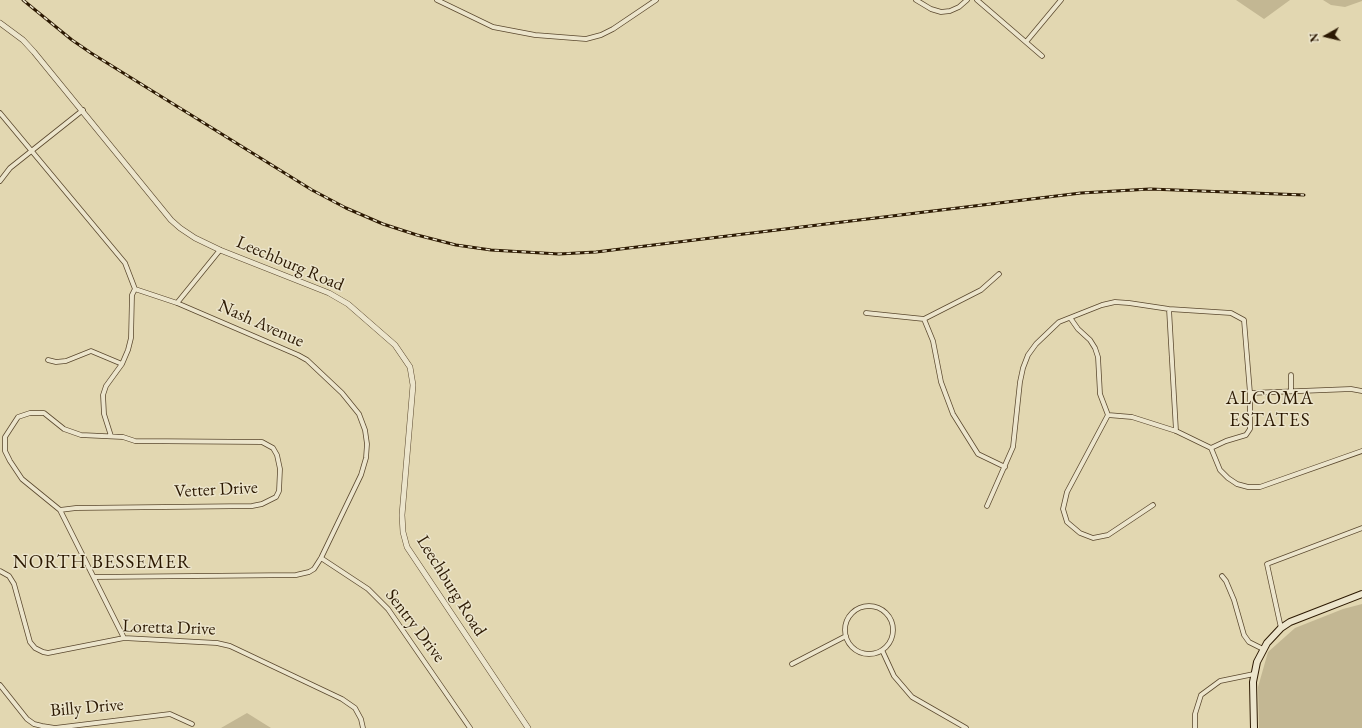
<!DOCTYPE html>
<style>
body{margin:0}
#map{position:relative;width:1362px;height:728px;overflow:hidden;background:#e2d7b1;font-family:"EB Garamond",serif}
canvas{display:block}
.north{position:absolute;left:1306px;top:16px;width:40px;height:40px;-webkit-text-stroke:3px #ece5cc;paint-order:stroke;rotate:262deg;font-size:11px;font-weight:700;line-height:16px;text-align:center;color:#2c1902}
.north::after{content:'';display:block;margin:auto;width:14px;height:18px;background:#2c1902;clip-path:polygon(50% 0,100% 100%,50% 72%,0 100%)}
</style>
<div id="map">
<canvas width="1362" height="728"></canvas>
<div class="north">N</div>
</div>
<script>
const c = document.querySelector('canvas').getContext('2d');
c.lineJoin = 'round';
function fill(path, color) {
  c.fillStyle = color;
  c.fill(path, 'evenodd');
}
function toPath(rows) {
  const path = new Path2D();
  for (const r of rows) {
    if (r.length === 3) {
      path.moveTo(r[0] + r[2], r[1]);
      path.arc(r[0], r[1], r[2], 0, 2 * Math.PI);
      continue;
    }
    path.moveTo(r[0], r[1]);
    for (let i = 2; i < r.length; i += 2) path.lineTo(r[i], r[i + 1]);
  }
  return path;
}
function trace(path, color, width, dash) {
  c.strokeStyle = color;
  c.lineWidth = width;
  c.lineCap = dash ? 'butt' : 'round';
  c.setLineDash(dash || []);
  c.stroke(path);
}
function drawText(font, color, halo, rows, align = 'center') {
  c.font = font + ' "EB Garamond",serif';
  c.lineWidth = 3;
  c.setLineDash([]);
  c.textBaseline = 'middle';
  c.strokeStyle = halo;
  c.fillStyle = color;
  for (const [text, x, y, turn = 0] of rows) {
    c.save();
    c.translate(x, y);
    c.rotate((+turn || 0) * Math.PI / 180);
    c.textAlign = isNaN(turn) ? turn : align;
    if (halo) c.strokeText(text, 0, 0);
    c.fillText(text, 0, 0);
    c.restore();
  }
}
const green = toPath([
 [1236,0,1290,0,1264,19],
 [1323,0,1362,0,1362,1,1345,7,1331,5],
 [1362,604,1362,728,1259,728,1258,687,1268,652,1295,628,1343,609],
 [247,713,271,728,221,728]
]);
const minor = toPath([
 [437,0,493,27,535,35,586,39,601,35,613,29,656,0],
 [916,0,931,9,941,12,950,11,959,7,967,0],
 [977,0,1042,56],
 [1026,42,1061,0],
 [0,113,125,263,135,289,177,303,298,355,307,360,342,393,359,414,365,430,367,444,366,458,361,475,321,558,314,569,309,572,296,575,94,577],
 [0,181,10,168,83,110],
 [177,303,220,250],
 [1169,309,1176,431],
 [866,313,924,319],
 [924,319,933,341,941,382,953,414,978,454,1005,467],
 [924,319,981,290,999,274],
 [1071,319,1078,329,1090,340,1095,348,1098,357,1100,394,1108,415],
 [48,360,56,362,66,361,91,351,122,364],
 [1291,375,1291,391],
 [1250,393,1351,389,1362,391],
 [111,436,104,414,103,395,106,386,122,364,128,350,131,338,132,295,135,289],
 [1153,505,1108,535,1093,538,1080,533,1067,522,1063,509,1067,492,1108,415,1132,417,1176,431,1211,448,1220,470,1228,478,1237,484,1248,487,1260,487,1362,451],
 [987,506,1013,447,1020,382,1023,368,1028,355,1036,344,1059,322,1102,305,1115,302,1129,303,1169,309,1231,313,1244,320,1250,393,1250,429,1246,435,1226,441,1211,448],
 [60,510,76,508,252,506,262,504,276,497,279,491,280,469,277,455,273,448,262,442,135,441,123,437,81,435,64,429,44,413,30,413,18,417,5,437,5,451,10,461,22,479,60,510,124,638],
 [321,558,368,589,388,609,470,728],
 [0,571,9,576,14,584,30,642,35,648,43,652,48,653,124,638,217,643,230,646,342,699,355,708,361,719,363,728],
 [1222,576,1226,581,1234,600,1244,635,1249,642,1263,649],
 [869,630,24],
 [1281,628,1267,564,1362,528],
 [882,650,894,676,912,697,966,728],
 [792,664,846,636],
 [0,685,27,719,34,724,42,726,55,728,170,714,192,724],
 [1195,728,1195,714,1201,695,1220,681,1254,674]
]);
const tertiary = toPath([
 [0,23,23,40,34,52,171,220,180,228,195,238,220,250,329,293,348,304,395,345,410,367,413,385,402,515,403,532,407,547,528,728]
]);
const secondary = toPath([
 [1254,728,1253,682,1257,662,1267,643,1281,628,1290,622,1362,594]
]);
const rail = toPath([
 [23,0,72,40,91,53,312,190,346,208,383,224,417,235,456,245,491,250,559,254,596,252,1081,193,1150,189,1304,195]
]);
const streetNames = [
 ["Leechburg Road",290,264,23],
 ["Nash Avenue",261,324,24],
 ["Vetter Drive",216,490,-3],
 ["Leechburg Road",451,586,58],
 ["Sentry Drive",415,626,53],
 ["Loretta Drive",169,628,2],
 ["Billy Drive",87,708,-5]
];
const neighbourhoodNames = [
 ["ALCOMA",1270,399],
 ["ESTATES",1270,421],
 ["NORTH BESSEMER",102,563]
];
fill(green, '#c3b793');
trace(minor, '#5a482e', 5.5);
trace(tertiary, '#5a482e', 6);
trace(secondary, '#2c1902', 8);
trace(minor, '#ece5cc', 4);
trace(tertiary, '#ece5cc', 5);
trace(secondary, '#ece5cc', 6);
trace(rail, '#2c1902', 3);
trace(rail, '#ece5cc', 1.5, [4.5]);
drawText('18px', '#2c1902', '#ece5cc', streetNames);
c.letterSpacing = '1px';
drawText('19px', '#2c1902', '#ece5cc', neighbourhoodNames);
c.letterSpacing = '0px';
</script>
